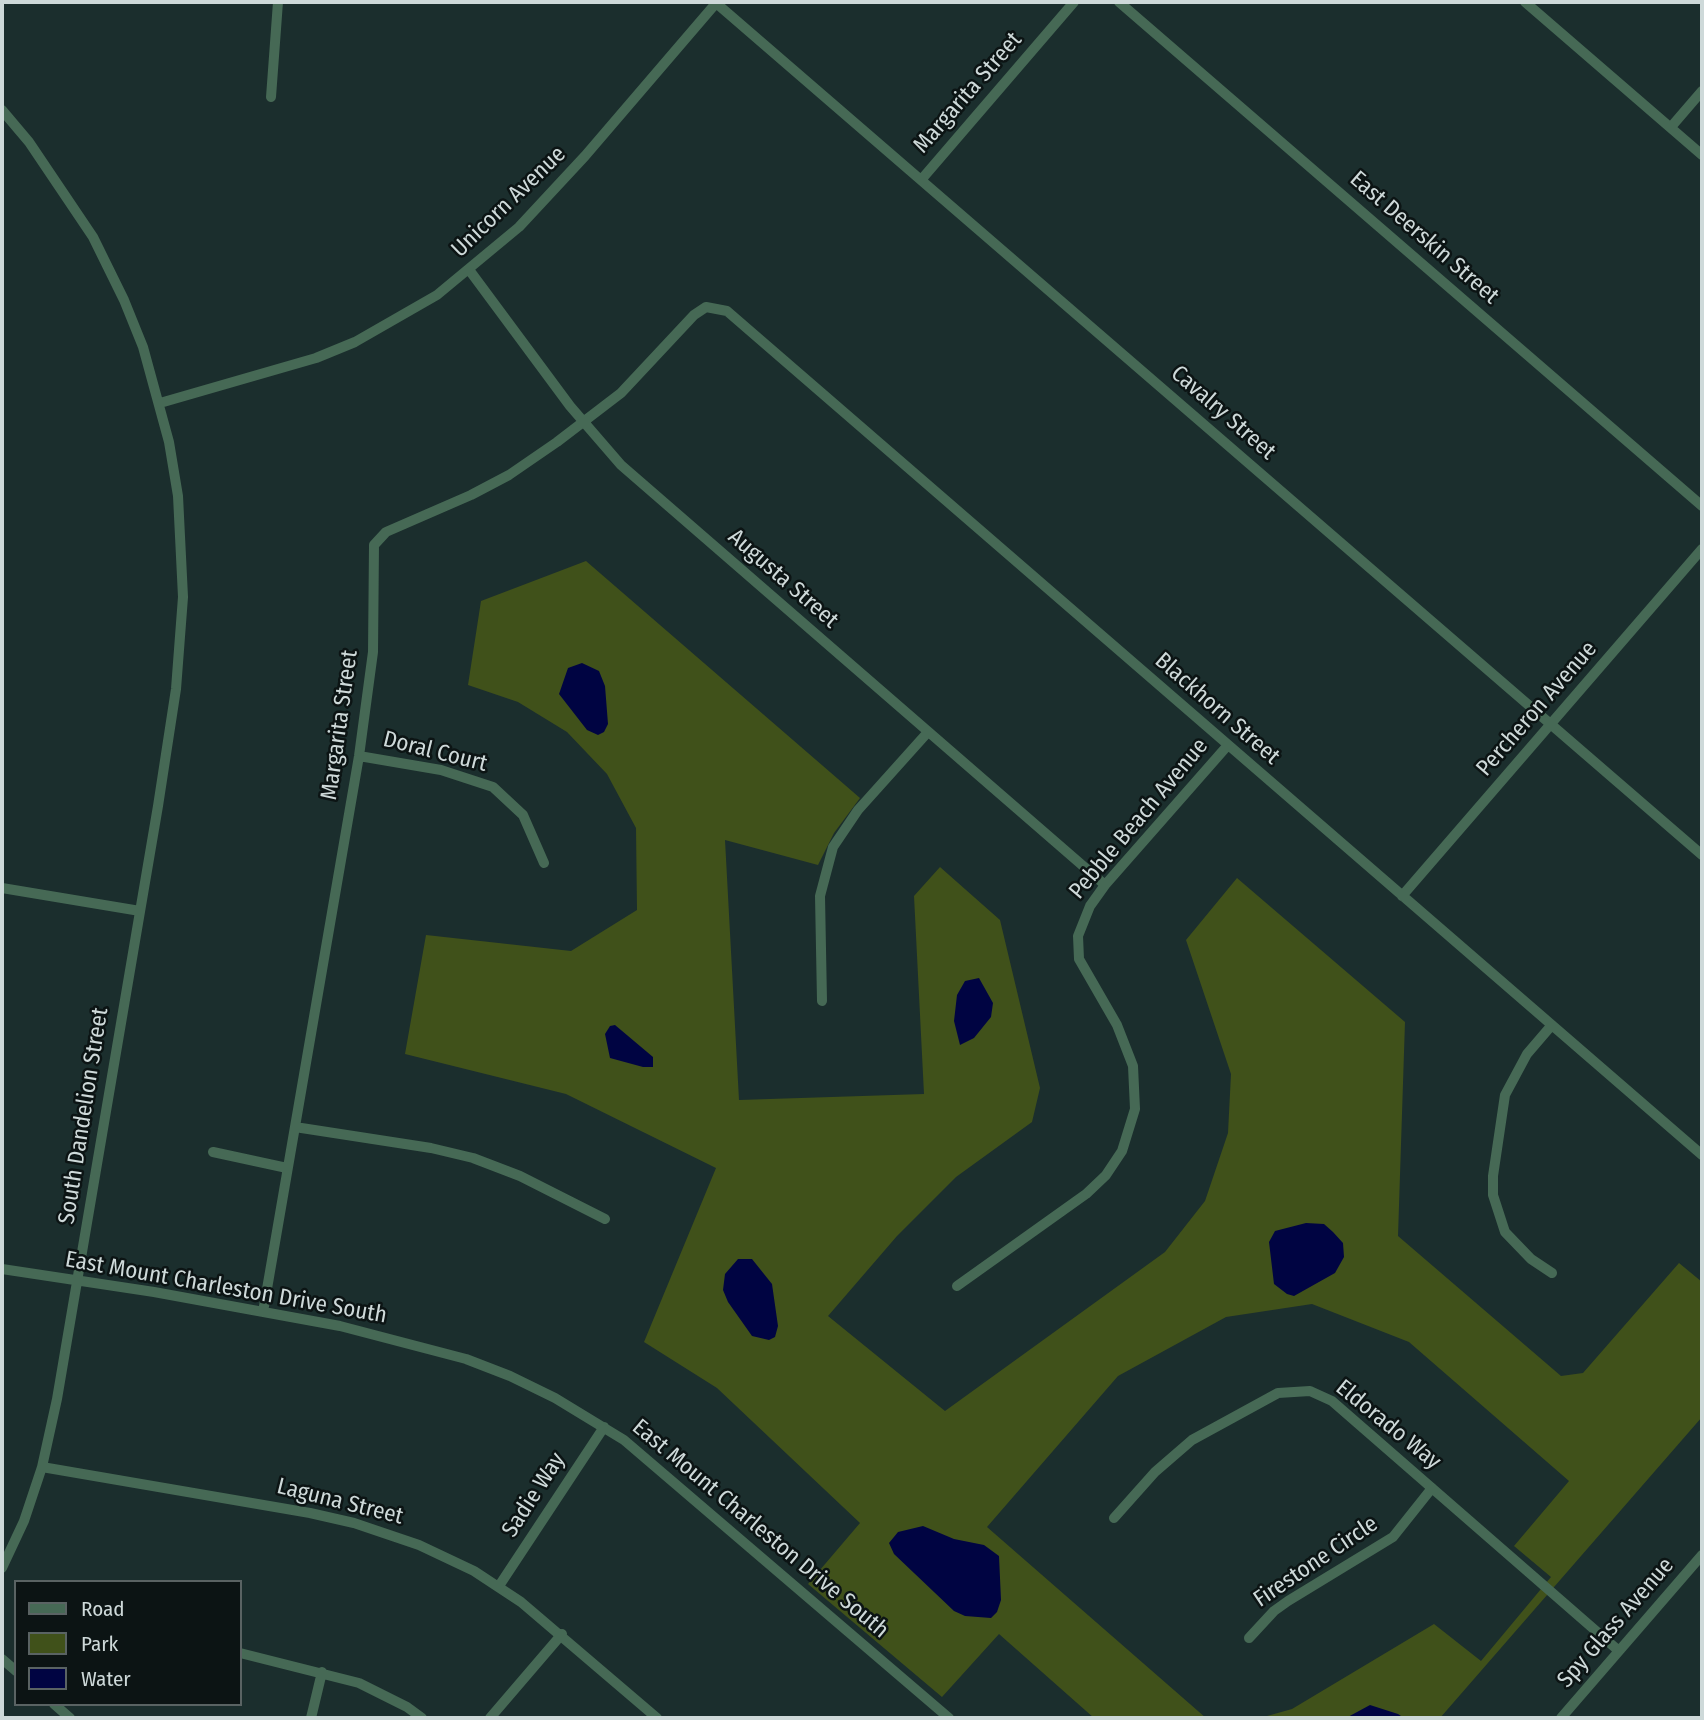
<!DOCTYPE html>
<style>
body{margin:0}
#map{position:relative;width:1704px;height:1720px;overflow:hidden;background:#1b2e2d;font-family:"Fira Sans Condensed",sans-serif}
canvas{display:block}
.frame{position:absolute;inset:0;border:4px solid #ced9d9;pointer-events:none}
.legend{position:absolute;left:14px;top:1580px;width:228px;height:126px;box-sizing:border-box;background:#0c1414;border:2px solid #5a6363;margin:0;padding:9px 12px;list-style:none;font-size:21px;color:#ced9d9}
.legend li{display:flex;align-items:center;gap:14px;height:35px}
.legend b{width:35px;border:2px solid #5a6363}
</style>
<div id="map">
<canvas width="1704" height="1720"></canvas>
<div class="frame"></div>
<ul class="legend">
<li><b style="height:9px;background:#466955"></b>Road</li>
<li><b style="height:19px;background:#40511a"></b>Park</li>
<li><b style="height:19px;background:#000442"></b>Water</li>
</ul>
</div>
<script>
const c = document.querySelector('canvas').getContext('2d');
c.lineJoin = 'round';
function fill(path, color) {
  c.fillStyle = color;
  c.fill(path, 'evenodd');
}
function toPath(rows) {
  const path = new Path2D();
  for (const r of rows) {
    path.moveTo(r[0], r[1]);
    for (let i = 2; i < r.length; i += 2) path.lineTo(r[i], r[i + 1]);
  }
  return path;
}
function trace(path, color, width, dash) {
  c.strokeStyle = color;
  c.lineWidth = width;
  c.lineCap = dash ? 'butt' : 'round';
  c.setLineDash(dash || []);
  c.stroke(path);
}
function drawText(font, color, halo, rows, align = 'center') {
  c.font = font + ' "Fira Sans Condensed",sans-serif';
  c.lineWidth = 5;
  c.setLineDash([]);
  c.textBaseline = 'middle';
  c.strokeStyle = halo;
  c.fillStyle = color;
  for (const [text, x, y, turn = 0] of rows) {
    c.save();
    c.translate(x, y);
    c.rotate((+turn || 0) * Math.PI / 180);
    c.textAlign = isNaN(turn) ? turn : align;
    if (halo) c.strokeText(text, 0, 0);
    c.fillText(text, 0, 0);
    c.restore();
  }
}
const green = toPath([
 [586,561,860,798,834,833,818,865,725,840,739,1100,924,1094,914,896,940,867,1000,920,1040,1088,1032,1122,956,1177,897,1236,828,1316,945,1411,1165,1252,1205,1201,1228,1133,1231,1074,1186,940,1237,878,1405,1022,1398,1236,1561,1376,1583,1373,1679,1263,1702,1282,1702,1417,1440,1718,1260,1718,1292,1709,1434,1624,1481,1661,1551,1577,1514,1546,1569,1481,1409,1342,1312,1304,1226,1317,1118,1376,987,1527,1206,1718,1094,1718,999,1634,942,1697,808,1584,860,1523,717,1388,644,1342,716,1168,566,1094,405,1054,426,935,571,951,637,910,636,828,607,774,567,732,518,702,468,685,481,601]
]);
const water = toPath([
 [582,663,599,671,605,686,608,724,604,732,598,735,587,730,559,694,568,668],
 [979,978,993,1003,991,1017,974,1038,960,1045,954,1021,957,995,965,981],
 [615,1025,653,1057,653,1067,643,1067,610,1058,605,1034,610,1026],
 [1306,1223,1324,1224,1333,1232,1343,1243,1344,1257,1335,1273,1294,1296,1287,1294,1274,1284,1269,1242,1275,1231],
 [738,1259,752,1259,772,1284,778,1326,775,1337,769,1340,752,1336,728,1302,723,1290,725,1274],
 [923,1526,954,1539,984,1545,999,1556,1001,1600,997,1612,991,1618,965,1616,954,1611,894,1554,889,1543,898,1532],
 [1370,1705,1398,1714,1404,1718,1346,1718]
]);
const minor = toPath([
 [1119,2,1702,506],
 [1525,2,1702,155],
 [716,3,1702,855],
 [271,97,278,2],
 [2,110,29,142,93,237,124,300,143,347,169,442,178,496,183,597,176,689,158,806,57,1399,42,1467,24,1521,2,1568],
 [1671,127,1702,91],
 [921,180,1074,2],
 [470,271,570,406,621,465,1105,885],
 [160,403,316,358,355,342,437,295,519,227,585,156,717,2],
 [359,756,441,770,493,787,523,815,544,863],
 [2,888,140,911],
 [1402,896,1702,549],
 [822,1001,820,896,833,847,858,810,928,732],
 [1551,1026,1527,1054,1505,1095,1493,1176,1493,1195,1505,1232,1531,1259,1552,1273],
 [295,1127,431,1148,473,1158,520,1176,605,1219],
 [213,1152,287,1168],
 [2,1269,154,1292,340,1326,466,1359,510,1376,555,1398,624,1440,949,1718],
 [957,1286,1086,1194,1106,1175,1122,1151,1135,1109,1133,1066,1117,1025,1079,959,1078,936,1090,906,1105,885,1228,745],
 [263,1312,359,756,373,652,374,545,386,532,471,495,509,475,557,442,621,393,694,315,706,307,727,311,1702,1155],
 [42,1467,310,1513,354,1523,419,1545,474,1571,521,1602,657,1718],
 [1114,1518,1155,1472,1192,1440,1278,1393,1310,1391,1332,1401,1619,1651],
 [499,1586,604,1427],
 [1249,1638,1274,1611,1288,1601,1393,1537,1432,1488],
 [240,1653,359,1683,407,1707,422,1718],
 [2,1659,16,1671],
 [54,1704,70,1718],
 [311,1718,322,1672],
 [490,1718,562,1634],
 [1561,1718,1702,1555]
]);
const streetNames = [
 ["Margarita Street",968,93,-49],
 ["Unicorn Avenue",509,202,-44],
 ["East Deerskin Street",1424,238,41],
 ["Cavalry Street",1223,413,41],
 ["Augusta Street",783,579,41],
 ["Blackhorn Street",1217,709,41],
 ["Percheron Avenue",1537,709,-49],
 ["Margarita Street",340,725,-82],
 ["Doral Court",435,752,14],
 ["Pebble Beach Avenue",1139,819,-50],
 ["South Dandelion Street",84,1116,-81],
 ["East Mount Charleston Drive South",226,1288,10],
 ["Eldorado Way",1388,1425,39],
 ["Sadie Way",534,1495,-57],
 ["Laguna Street",340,1502,14],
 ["East Mount Charleston Drive South",760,1529,40],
 ["Firestone Circle",1316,1562,-34],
 ["Spy Glass Avenue",1616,1623,-49]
];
fill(green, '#40511a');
fill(water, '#000442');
trace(minor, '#466955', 10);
drawText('23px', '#ced9d9', '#0c1414', streetNames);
</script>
